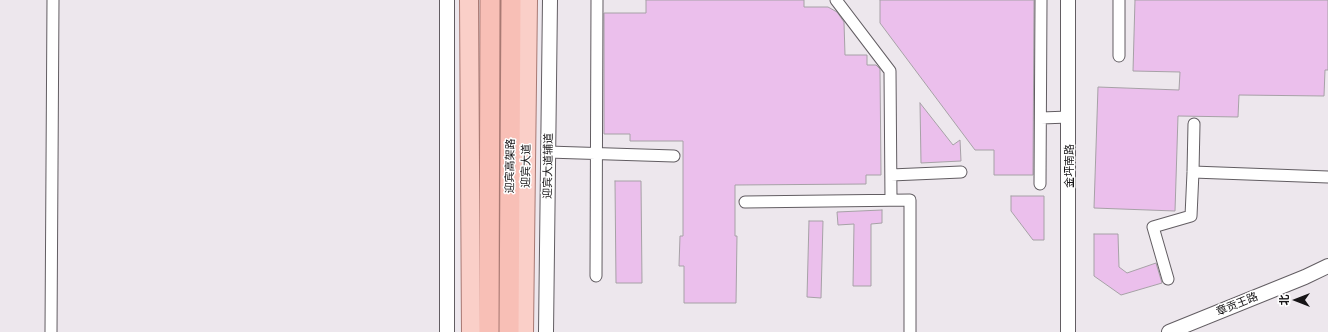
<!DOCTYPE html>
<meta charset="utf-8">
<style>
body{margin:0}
#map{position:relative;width:1328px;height:332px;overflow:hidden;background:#ede7ed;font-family:Commissioner,"Noto Sans SC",sans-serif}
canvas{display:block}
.north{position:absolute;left:1276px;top:280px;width:40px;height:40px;-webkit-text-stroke:3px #fff;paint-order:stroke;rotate:270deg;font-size:11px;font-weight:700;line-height:16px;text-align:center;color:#171517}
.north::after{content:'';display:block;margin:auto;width:14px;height:18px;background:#171517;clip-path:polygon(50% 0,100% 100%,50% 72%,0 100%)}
</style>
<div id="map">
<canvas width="1328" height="332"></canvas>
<div class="north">北</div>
</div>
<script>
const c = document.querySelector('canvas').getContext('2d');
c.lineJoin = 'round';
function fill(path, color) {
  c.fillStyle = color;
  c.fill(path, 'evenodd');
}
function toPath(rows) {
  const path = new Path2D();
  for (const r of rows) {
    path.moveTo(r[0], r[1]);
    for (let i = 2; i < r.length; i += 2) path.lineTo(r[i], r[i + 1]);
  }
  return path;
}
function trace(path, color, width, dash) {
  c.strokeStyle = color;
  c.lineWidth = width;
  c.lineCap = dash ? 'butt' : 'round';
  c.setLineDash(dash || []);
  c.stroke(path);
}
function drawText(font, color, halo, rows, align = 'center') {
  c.font = font + ' Commissioner,"Noto Sans SC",sans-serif';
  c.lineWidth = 3;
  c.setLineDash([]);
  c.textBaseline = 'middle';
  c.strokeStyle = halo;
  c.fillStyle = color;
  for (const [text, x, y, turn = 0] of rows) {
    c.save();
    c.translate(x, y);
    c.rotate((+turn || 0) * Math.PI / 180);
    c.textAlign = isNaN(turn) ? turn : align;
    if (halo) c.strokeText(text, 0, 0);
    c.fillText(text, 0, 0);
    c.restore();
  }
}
const building = toPath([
 [646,0,804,0,804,7,828,7,837,12,844,22,845,55,867,55,867,65,876,65,880,69,881,175,866,175,866,184,735,185,735,236,737,236,736,303,684,303,684,266,679,266,680,236,683,236,683,141,630,141,630,134,604,134,604,13,646,13,646,0],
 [880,0,1034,0,1033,175,994,175,994,150,975,150,880,23,880,0],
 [1135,0,1328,0,1328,70,1325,70,1324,96,1239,95,1238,117,1178,116,1175,211,1094,208,1098,87,1179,90,1180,72,1133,71,1135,0],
 [920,103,953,145,960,140,961,161,921,163,920,103],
 [615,181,641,181,642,283,616,283,615,181],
 [1011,196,1044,196,1044,240,1033,240,1011,211,1011,196],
 [882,210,882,223,871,224,871,286,853,286,854,224,838,225,837,212,882,210],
 [809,221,823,221,821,298,807,297,809,221],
 [1094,234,1118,234,1119,267,1127,273,1156,263,1162,283,1121,295,1094,276,1094,234]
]);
const minor = toPath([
 [836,0,890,71,891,200],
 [1119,0,1119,56],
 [1041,118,1069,117],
 [548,152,674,156],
 [1193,172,1328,177],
 [891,175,961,172],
 [1040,184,1041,0],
 [745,202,910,200,910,332],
 [596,276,597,0],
 [1168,279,1153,227,1191,216,1193,172,1194,124],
 [51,332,53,0]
]);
const tertiary = toPath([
 [1068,0,1068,332],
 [447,332,447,0],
 [546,332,550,0],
 [1169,332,1305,277,1328,266]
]);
const primary = toPath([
 [469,0,471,332],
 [524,332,528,0]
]);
const trunk = toPath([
 [489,332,490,0],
 [509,332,511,0]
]);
const streetNames = [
 ["迎宾高架路",510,166,-89],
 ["迎宾大道",526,166,-89],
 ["迎宾大道辅道",548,166,-89],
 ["金坪南路",1069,166,-90],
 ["章贡王路",1237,304,-22]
];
fill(building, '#ebbfec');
trace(building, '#a6a1a6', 1);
trace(minor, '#625d62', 13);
trace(tertiary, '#625d62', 16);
trace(primary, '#a87973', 20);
trace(trunk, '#a87973', 21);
trace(minor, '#fff', 11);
trace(tertiary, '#fff', 14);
trace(primary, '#facfc8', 18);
trace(trunk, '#f8bfb6', 19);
drawText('11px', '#171517', '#fff', streetNames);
</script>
